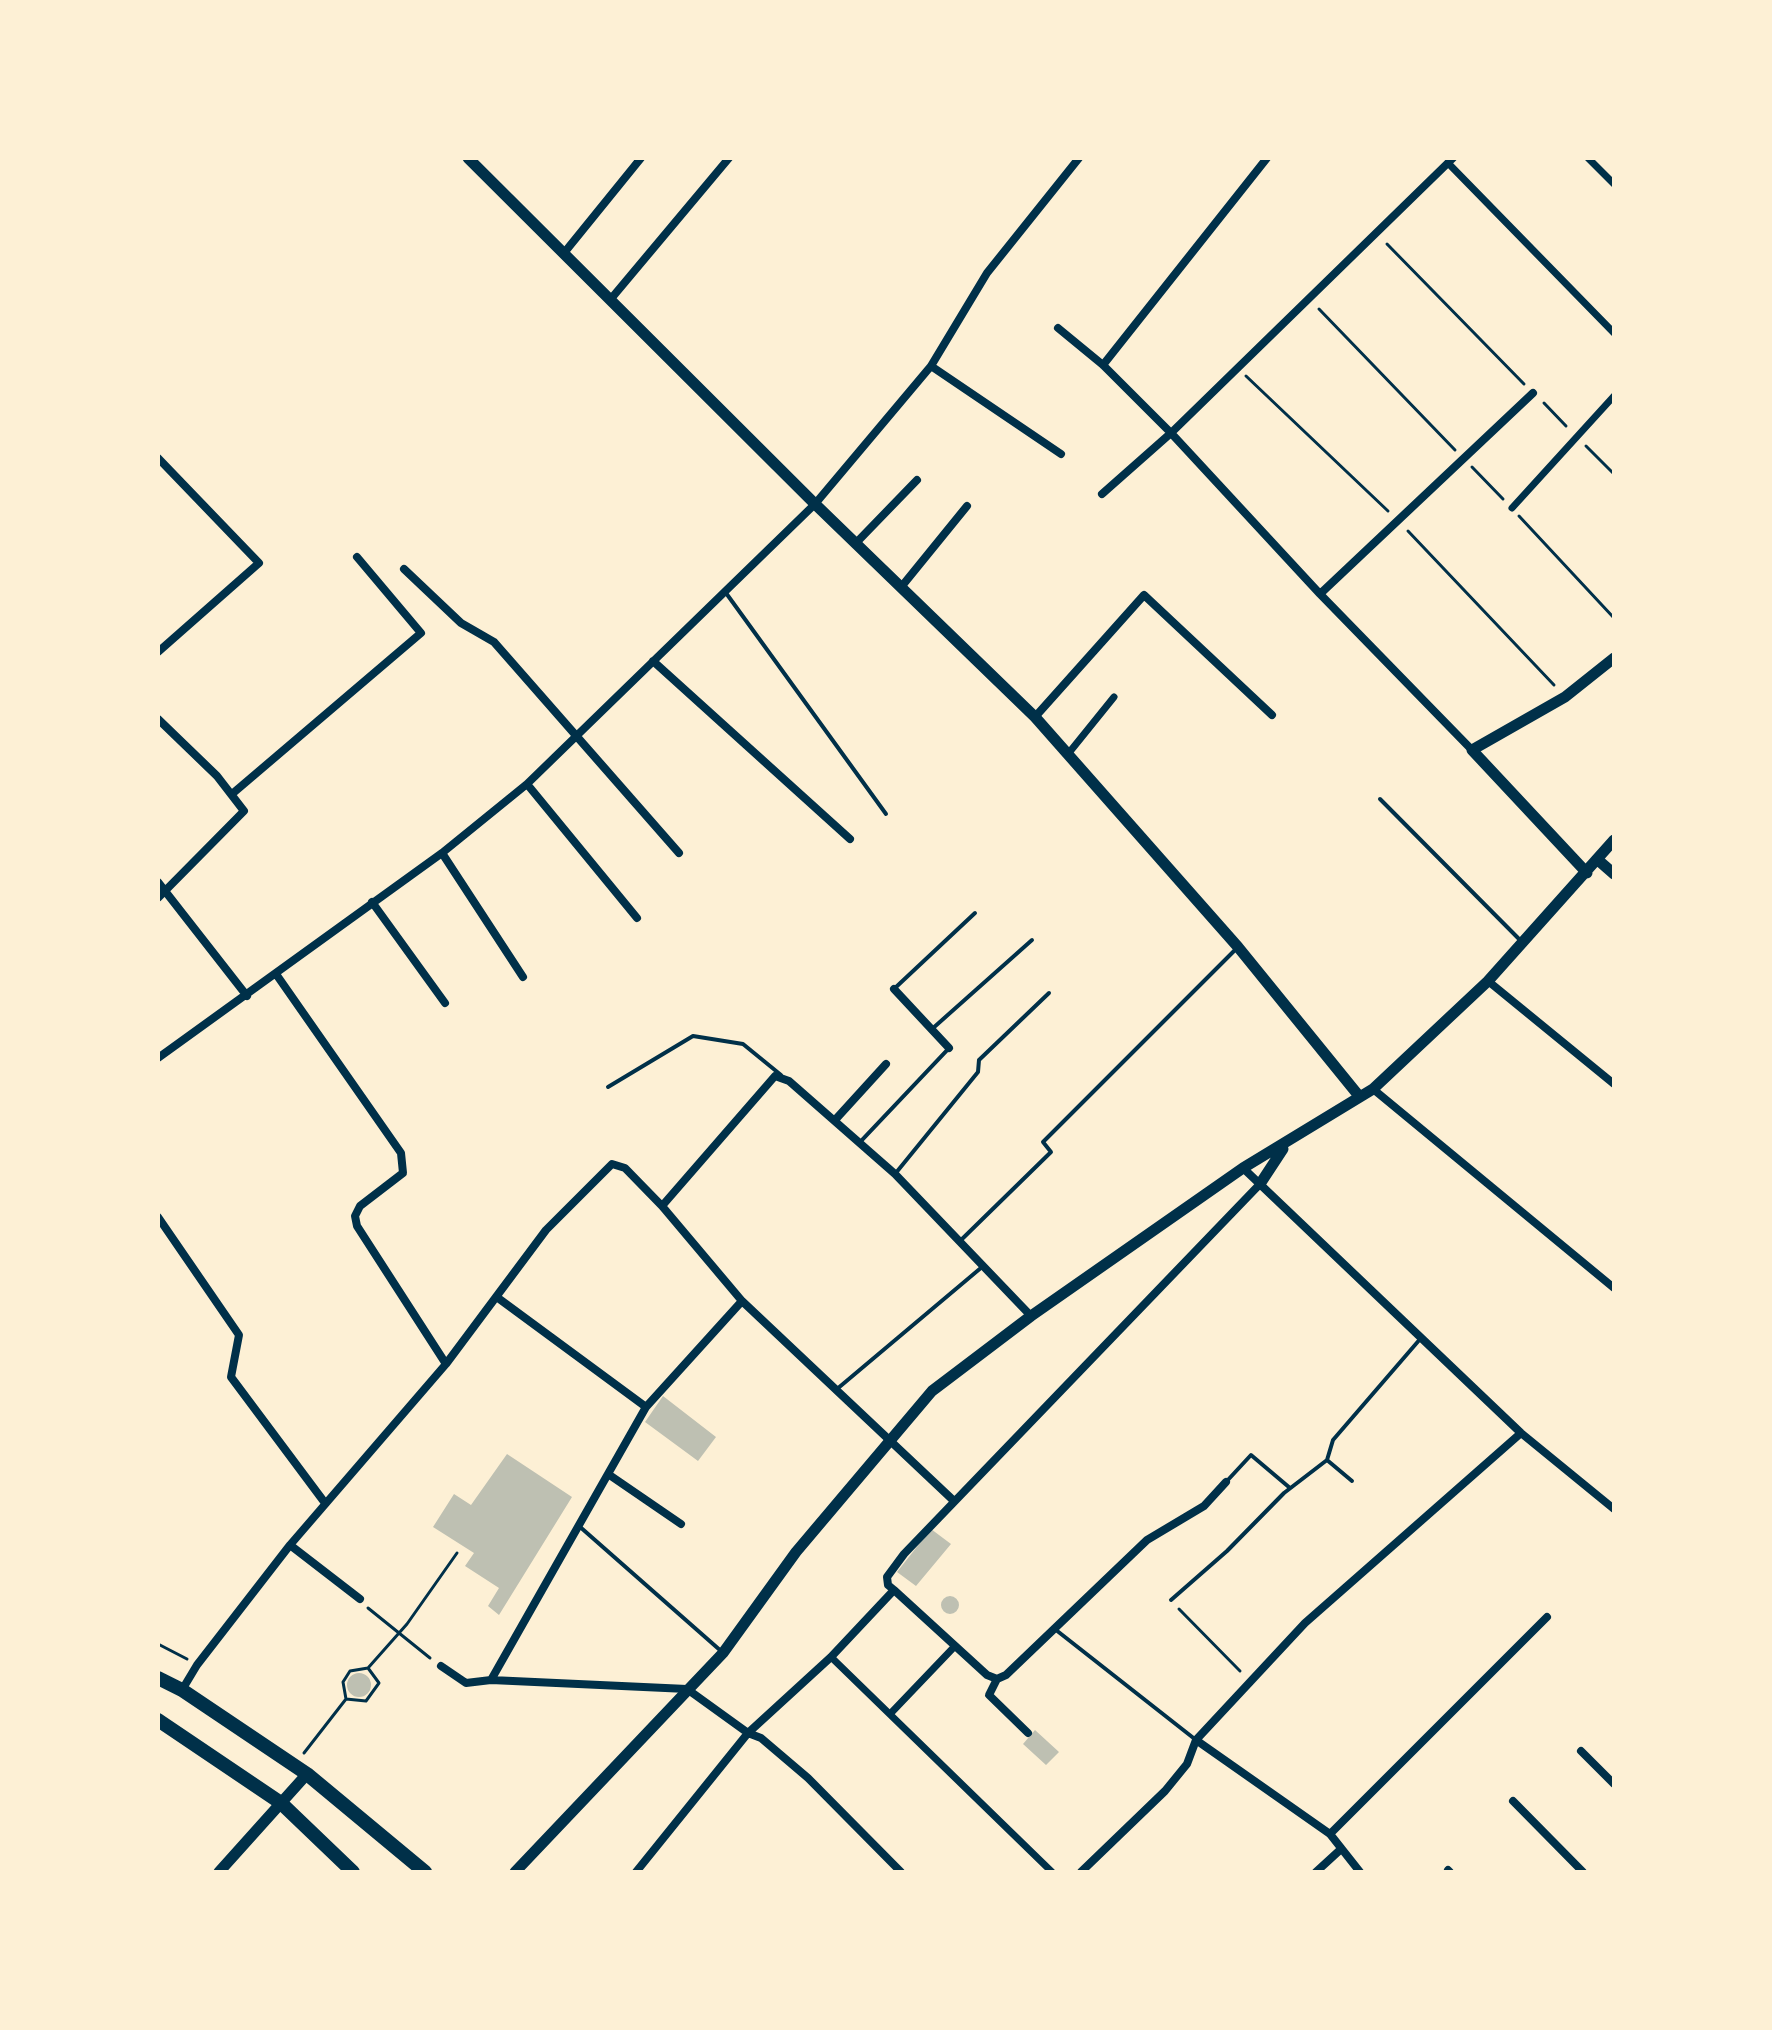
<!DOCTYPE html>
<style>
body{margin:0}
#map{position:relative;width:1772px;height:2030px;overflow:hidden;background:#fdf0d5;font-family:Rubik,sans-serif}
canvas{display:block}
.frame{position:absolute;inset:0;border:160px solid #fdf0d5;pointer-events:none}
</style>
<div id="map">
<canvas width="1772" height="2030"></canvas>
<div class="frame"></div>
</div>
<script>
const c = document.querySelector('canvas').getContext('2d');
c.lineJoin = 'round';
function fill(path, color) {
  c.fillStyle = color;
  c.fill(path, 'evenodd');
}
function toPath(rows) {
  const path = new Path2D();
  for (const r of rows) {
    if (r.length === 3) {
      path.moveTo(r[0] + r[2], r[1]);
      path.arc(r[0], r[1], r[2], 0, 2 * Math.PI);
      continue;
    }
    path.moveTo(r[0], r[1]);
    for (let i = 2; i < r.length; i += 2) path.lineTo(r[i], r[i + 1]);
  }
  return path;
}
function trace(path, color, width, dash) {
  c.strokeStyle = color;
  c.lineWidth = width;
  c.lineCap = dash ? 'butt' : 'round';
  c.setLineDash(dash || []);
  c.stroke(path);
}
const building = toPath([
 [663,1396,716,1437,698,1461,645,1422],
 [507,1454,572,1497,499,1615,488,1606,499,1588,465,1566,474,1553,433,1527,454,1494,471,1505],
 [931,1529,951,1544,916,1586,897,1572],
 [950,1605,9],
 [359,1685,12],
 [1035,1730,1059,1752,1046,1765,1023,1744]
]);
const path = toPath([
 [1387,244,1524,384],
 [1319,309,1455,450],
 [1246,376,1388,511],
 [1544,403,1566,426],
 [1586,446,1614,474],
 [1472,467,1503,499],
 [1519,516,1614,618],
 [1408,531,1554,685],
 [368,1608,430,1658],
 [1179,1609,1240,1671],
 [158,1644,187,1659],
 [346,1699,343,1682,350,1671,368,1668],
 [304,1753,346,1699,366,1701,379,1683,368,1668,407,1624,457,1553]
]);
const service = toPath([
 [726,593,886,814],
 [1380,799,1521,941],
 [895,988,975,913],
 [932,1029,1032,940],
 [608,1087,693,1036,743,1044,781,1075],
 [860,1142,949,1048],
 [895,1174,978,1072,979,1060,1049,993],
 [959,1242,1051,1152,1043,1142,1236,949],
 [837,1389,982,1267],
 [1327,1460,1352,1481],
 [1226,1482,1251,1455,1290,1488],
 [579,1526,721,1651],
 [1171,1600,1227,1551,1284,1493,1327,1460,1333,1440,1421,1338],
 [1056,1630,1196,1740]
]);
const pedestrian = toPath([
 [1588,158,1614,184],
 [1448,163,1614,333],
 [1512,508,1614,396],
 [1068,754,1114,697],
 [831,1657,1052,1872],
 [891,1713,955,1646]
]);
const minor = toPath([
 [564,253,641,158],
 [610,300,729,158],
 [1058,328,1103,365,1171,433,1320,594,1472,750],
 [1103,365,1267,158],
 [931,366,1061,454],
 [158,458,259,563,158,652],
 [1102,494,1171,433,1453,158],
 [856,543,917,480],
 [404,569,461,623,494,642,679,853],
 [902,586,967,506],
 [1320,594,1533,393],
 [653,661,850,839],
 [1035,717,1144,595,1272,715],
 [158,719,217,776,244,811,158,898],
 [527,784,637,918],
 [232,794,421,633,357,557],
 [442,853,523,977],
 [158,882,247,996],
 [372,902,445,1003],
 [276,974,401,1153,403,1173,360,1206,355,1216,357,1226,446,1364],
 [1488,981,1614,1084],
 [894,989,949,1048],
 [158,1058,442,853,527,784,815,504,931,366,987,273,1079,158],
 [1373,1089,1614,1288],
 [835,1120,886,1064],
 [1243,1168,1521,1433,1614,1509],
 [662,1206,775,1076,789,1081,895,1174,1031,1316],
 [158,1217,239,1335,231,1377,325,1503],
 [498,1298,646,1407],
 [608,1474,681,1524],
 [290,1545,360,1599],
 [894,1590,987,1675,997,1679],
 [441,1666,466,1683,491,1680,687,1689,748,1733,761,1738,808,1778,901,1872],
 [997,1679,1006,1675,1147,1540,1204,1506,1226,1482],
 [997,1679,989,1695,1028,1733],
 [491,1680,646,1407,742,1301],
 [182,1690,197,1665,290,1545,446,1364,546,1230,612,1164,625,1168,662,1206,742,1301,954,1501],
 [1196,1740,1330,1834,1360,1872],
 [1581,1751,1614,1784],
 [1513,1801,1583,1872],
 [1330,1834,1547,1617],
 [1448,1870,1450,1872],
 [636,1872,748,1733,831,1657,894,1590,888,1585,887,1577,904,1554,1260,1184],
 [1081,1872,1165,1791,1187,1764,1196,1740,1305,1623,1521,1433],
 [1316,1872,1340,1850]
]);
const tertiary = toPath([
 [468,158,815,504,1035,717,1238,947,1359,1096],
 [1598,860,1614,874],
 [1587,873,1472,750,1565,697,1614,658],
 [1260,1184,1283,1149],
 [219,1872,307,1774],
 [515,1872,723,1653,796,1552,932,1391,1031,1316,1243,1168,1373,1089,1488,981,1614,840]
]);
const primary = toPath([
 [158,1678,182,1690,307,1774,425,1872],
 [158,1720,281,1803,353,1872]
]);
fill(building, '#bec0b2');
trace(path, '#003049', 3);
trace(service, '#003049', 4);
trace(pedestrian, '#003049', 7);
trace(minor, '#003049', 8);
trace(tertiary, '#003049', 11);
trace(primary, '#003049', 14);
</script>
